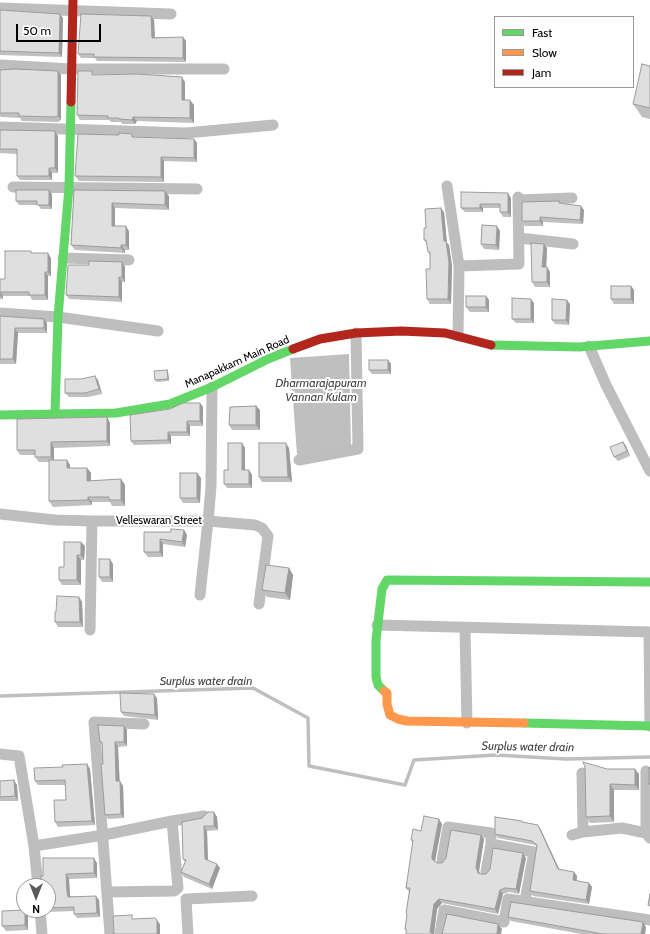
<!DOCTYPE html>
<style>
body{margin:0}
#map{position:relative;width:650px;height:934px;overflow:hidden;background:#fff;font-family:Cabin,sans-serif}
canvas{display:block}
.legend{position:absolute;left:494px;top:16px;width:140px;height:72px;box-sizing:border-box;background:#fff;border:1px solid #999;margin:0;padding:5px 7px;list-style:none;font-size:12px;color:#000}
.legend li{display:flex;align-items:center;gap:8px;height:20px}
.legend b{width:20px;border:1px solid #999}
.north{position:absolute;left:16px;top:878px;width:40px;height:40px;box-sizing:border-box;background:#fff;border:1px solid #999;border-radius:50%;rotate:180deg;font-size:11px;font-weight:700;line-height:16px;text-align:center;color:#000}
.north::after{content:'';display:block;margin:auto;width:14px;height:18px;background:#595959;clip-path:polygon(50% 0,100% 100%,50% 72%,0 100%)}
.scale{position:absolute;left:16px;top:24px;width:85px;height:18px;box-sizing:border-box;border:2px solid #000;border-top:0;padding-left:5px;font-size:12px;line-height:14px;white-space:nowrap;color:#000;-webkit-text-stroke:3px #fff;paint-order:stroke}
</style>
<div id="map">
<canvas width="650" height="934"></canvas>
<ul class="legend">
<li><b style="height:5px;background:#63d668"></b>Fast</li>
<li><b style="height:5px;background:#ff974d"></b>Slow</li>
<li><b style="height:5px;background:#b3261e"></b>Jam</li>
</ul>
<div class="north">N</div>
<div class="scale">50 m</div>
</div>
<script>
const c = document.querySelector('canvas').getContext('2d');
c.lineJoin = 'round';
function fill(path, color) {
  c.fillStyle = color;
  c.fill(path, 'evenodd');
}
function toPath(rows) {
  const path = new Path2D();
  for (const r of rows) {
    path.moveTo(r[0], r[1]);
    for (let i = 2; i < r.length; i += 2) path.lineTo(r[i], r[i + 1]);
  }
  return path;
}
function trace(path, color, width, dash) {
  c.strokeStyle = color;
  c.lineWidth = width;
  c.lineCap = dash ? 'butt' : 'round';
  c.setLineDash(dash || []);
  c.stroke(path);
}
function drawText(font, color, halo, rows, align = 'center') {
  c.font = font + ' Cabin,sans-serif';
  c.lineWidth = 4;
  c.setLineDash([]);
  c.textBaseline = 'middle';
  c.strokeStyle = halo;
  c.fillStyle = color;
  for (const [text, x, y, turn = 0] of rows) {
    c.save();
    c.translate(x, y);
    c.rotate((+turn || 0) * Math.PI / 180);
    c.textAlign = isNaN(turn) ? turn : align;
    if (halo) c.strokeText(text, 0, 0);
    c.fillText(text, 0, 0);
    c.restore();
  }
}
const water = toPath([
 [349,354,351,446,297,455,290,358]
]);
const stream = toPath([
 [0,696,253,688,308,718,309,766,405,785,414,760,496,755,566,759,650,757]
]);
const street = toPath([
 [0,8,171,14],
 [0,65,71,69,224,69],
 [0,127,186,133,273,125],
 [447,186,459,266,458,336],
 [13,187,197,189],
 [518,200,572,198],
 [519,238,573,244],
 [63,258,129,260],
 [459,266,519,264,518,197],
 [0,313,58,317,158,331],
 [589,346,606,385,650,471],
 [299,460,358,449,356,333],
 [0,514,55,520,92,521,208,521,211,487,212,387],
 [200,595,208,521,255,525,262,528,268,536,259,604],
 [377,625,650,632],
 [465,628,467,723],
 [90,630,92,521],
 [649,632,650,726],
 [0,754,19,756,34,846,38,886],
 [582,773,583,832],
 [172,821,204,816],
 [646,833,646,771],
 [572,835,583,832,622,828,646,833,650,838],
 [34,846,104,835,172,821,178,888,174,891,107,892],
 [442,861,448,827,491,833,491,844],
 [486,872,491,844,534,852,525,901],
 [40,910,42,934],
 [110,934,94,722,144,724],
 [188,934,186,899,252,896],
 [440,934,444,910,504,922,508,899,650,920]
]);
const fast = toPath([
 [491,345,579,347,650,341],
 [55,414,58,317,69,187,71,102],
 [0,415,116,413,170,404,212,387,268,359,293,349],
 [384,691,378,685,376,677,376,640,382,589,387,580,650,582],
 [524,723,650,726]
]);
const slow = toPath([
 [384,691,387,693,387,704,390,715,398,719,407,721,524,723]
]);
const jam = toPath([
 [71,102,73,0],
 [293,349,320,339,356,333,401,331,445,333,491,345]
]);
const wall = toPath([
 [0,10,63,18,62,57,0,55],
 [151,16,154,20,155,37,183,37,186,41,186,62,97,61,95,58,81,58,78,54],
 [650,66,650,119,642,117,633,104],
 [0,70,58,71,61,75,61,120,58,122,22,121,20,118,1,117,0,116],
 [94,75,185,82,185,100,194,105,194,123,137,121,135,124,122,124,121,122,111,122,109,120,80,120,77,115],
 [0,130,58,136,58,173,52,173,52,180,20,180,17,176,17,154,0,153],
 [135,137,194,139,197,143,197,162,164,161,164,182,79,181,75,176],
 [74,190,169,196,169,210,115,208,115,226,129,231,129,250,125,250,125,253,75,250,71,245],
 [52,194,52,209,41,209,38,205,19,205,16,201],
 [511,198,511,217,503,217,500,212,500,208,483,208,483,212,465,212,461,208],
 [559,201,561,203,584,210,583,224,543,222,543,226,525,226,522,221],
 [444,212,447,243,449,245,452,266,451,304,430,304,427,299,430,269,430,255,428,252,427,244,424,240,426,228],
 [500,231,499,250,484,249,481,244],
 [544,244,547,248,546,267,547,267,550,272,550,287,535,287,532,282],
 [32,253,51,258,51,276,48,276,48,300,32,300,30,296,3,296,3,299,0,299,0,279,5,279],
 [122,262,125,267,125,282,122,282,122,302,69,299,66,295,89,265],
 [631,286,634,290,634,304,614,304,611,299],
 [486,296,489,300,489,312,470,312,466,307],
 [534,303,534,323,516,323,512,319],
 [570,304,569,325,555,324,552,320],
 [0,316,44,319,47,323,47,333,18,333,16,364,0,364],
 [388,360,391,364,391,374,372,374,369,370],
 [167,370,168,372,169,381,157,382,155,380],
 [98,380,102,394,88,397,69,397,65,393],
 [200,403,203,407,203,426,190,426,190,436,171,436,171,444,134,445,131,441,170,409],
 [256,406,260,410,260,430,232,430,229,425],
 [107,417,110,423,110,446,54,448,54,460,67,460,70,465,70,468,87,468,91,473,91,481,121,479,125,485,125,506,112,506,110,502,92,502,92,505,53,507,49,501,49,462,39,462,35,457,35,455,20,455,17,450],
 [623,442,626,446,630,456,618,461,614,457],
 [242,443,245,448,245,470,249,470,252,475,252,488,227,488,224,484,228,470],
 [289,448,292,482,262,482,259,477],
 [201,478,200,503,183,503,180,498],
 [184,530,187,535,185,547,163,544,163,557,148,557,144,552,144,532,171,532],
 [85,546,84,560,81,560,81,585,62,585,59,580,64,567],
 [113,564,113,582,102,582,99,577],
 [289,568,293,575,290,600,267,597,262,590],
 [79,597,82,602,83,627,58,627,55,622,56,612],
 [157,698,158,720,124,716,121,712],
 [124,726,127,730,127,746,118,747,119,781,123,786,124,818,108,819,105,815,102,746,100,742],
 [87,764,90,769,95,825,58,827,55,822,66,800,65,785,38,785,35,781,63,767],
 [585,767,607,769,639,774,639,790,614,790,614,822,590,823,586,817],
 [0,781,17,785,18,801,0,801],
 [214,812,217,817,218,830,207,831,208,860,220,868,212,889,184,877,181,872,185,862,183,859,202,818],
 [522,821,524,823,538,825,541,830,559,869,574,872,577,876,577,881,589,883,592,887,589,904,533,896,530,891,537,847,535,845,498,838,495,834],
 [442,824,435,862,437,863,442,863,484,839,479,871,480,874,486,874,526,858,519,894,509,892,503,894,498,914,442,903,437,909,434,934,406,934,406,931,405,929,407,916,406,913,409,892,406,888,413,843,411,840,421,831],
 [97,863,97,878,69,879,70,896,99,900,100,917,77,918,74,914,74,911,47,912,46,910,48,910,48,886,43,876],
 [28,915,28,930,6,931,2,926],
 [508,917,646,927,645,934,581,934,511,921]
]);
const shadedWall = toPath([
 [60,14,63,18,62,57,59,53],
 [151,16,154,20,155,42,152,38],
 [183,37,186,41,186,62,183,58],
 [58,71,61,75,61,120,58,116],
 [182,77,185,82,185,105,182,100],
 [190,100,194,105,194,123,190,118],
 [133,117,137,121,135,124,132,120],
 [55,131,58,136,58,173,55,168],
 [194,139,197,143,197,162,194,158],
 [161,157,164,161,164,182,161,177],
 [49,168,52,173,52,180,49,176],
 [49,190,52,194,52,209,49,205],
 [165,191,169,196,169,210,165,205],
 [508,193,511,198,511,217,508,212],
 [112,203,115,208,115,231,112,226],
 [480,204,483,208,483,212,480,208],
 [581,206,584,210,583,224,580,220],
 [441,208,444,212,447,243,449,245,452,266,451,304,448,299,444,241],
 [540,217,543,222,543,226,540,221],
 [126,226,129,231,129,250,126,245],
 [497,226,500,231,499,250,496,245],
 [544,244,547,248,546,272,542,267],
 [121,245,125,250,125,253,121,248],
 [48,253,51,258,51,276,48,272],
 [122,262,125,267,125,282,122,277],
 [547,267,550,272,550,287,547,282],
 [45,272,48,276,48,300,45,295],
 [119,277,122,282,122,302,119,297],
 [631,286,634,290,634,304,631,299],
 [0,292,3,296,3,299,0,295],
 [486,296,489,300,489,312,486,307],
 [531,299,534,303,534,323,531,319],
 [567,300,570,304,569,325,566,320],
 [44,319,47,323,47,333,44,328],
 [15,328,18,333,16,364,13,359],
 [388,360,391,364,391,374,388,370],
 [167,370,168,372,169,381,168,379],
 [95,376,98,380,102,394,99,389],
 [200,403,203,407,203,426,200,421],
 [256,406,260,410,260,430,256,425],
 [107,417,110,423,110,446,107,441],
 [187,421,190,426,190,436,187,432],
 [168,432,171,436,171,444,168,440],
 [51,442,54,448,54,462,51,457],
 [623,442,626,446,630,456,627,451],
 [242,443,245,448,245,475,242,470],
 [286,443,289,448,292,482,288,477],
 [67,460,70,465,70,473,67,468],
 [87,468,91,473,91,486,87,481],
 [249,470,252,475,252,488,249,484],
 [197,473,201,478,200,503,197,498],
 [121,479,125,485,125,506,121,500],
 [88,497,92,502,92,505,88,500],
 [184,530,187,535,185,547,182,542],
 [160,539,163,544,163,557,160,552],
 [81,542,85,546,84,560,81,555],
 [77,555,81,560,81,585,77,580],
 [110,559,113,564,113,582,110,577],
 [289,568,293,575,290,600,285,593],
 [79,597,82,602,83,627,80,622],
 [154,694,157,698,158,720,155,715],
 [124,726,127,730,127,746,124,742],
 [115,742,118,747,120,786,116,781],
 [87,764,90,769,95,825,92,821],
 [635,769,639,774,639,790,635,785],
 [14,780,17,785,18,801,15,796],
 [120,781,123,786,124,818,121,814],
 [610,784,614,790,614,822,610,816],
 [214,812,217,817,218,830,214,826],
 [439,819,442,824,435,860,436,864,432,859,432,856],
 [538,825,541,830,561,873,558,869],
 [204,826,207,831,208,864,205,859],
 [481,835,484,839,479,871,481,877,478,873,476,867],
 [523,853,526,858,519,894,516,889],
 [94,858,97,863,97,878,94,873],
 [217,864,220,868,212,889,209,884],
 [574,872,577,876,576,884,573,880],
 [66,874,69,879,70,896,68,897,67,892],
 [589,883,592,887,589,904,586,900],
 [500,890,503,894,498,914,495,909],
 [96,896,99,900,100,917,97,913],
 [439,899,442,903,437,909,434,934,432,934,430,932,434,904],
 [25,910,28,915,28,930,25,925],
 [157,920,160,924,160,934,157,934],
 [643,922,646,927,645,934,641,934],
 [498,924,502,929,501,934,497,934]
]);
const building = toPath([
 [0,10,60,14,59,53,0,51,0,10],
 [81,14,151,16,152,38,183,37,183,58,94,57,94,54,78,54,81,14],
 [642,64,650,66,650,108,633,104,642,64],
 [15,69,58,71,58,116,55,117,19,116,19,113,0,113,0,70,15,69],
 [78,71,92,71,92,75,137,74,182,77,182,100,190,100,190,118,133,117,132,120,119,119,119,118,108,118,108,116,77,115,78,71],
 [0,130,55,131,55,168,49,168,49,176,17,176,17,149,0,149,0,130],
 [119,133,132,134,132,137,194,139,194,158,161,157,161,177,75,176,78,134,119,135,119,133],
 [16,190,49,190,49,205,37,205,37,201,16,201,16,190],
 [74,190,165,191,165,205,112,203,112,226,126,226,126,245,121,245,121,248,71,245,74,190],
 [461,192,508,193,508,212,500,212,500,204,480,204,480,208,461,208,461,192],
 [559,201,559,203,581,206,580,220,540,217,540,221,522,221,522,202,559,201],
 [441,208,444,241,446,241,449,262,448,299,427,299,426,269,430,269,430,252,428,252,426,240,424,240,424,228,426,228,425,209,441,208],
 [482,225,497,226,496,245,481,244,482,225],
 [531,243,544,244,542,267,547,267,547,282,532,282,531,243],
 [5,251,31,251,31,253,48,253,48,272,45,272,45,295,29,295,29,292,0,292,0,279,5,279,5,251],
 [89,261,122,262,122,277,119,277,119,297,66,295,68,265,89,265,89,261],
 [611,286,631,286,631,299,611,299,611,286],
 [466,296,486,296,486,307,466,307,466,296],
 [512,298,531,299,531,319,512,319,512,298],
 [552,299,567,300,566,320,552,320,552,299],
 [0,316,44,319,44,328,15,328,13,359,0,359,0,316],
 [369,360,388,360,388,370,369,370,369,360],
 [167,370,168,379,155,380,154,371,167,370],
 [95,376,99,389,85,393,65,393,65,379,81,379,95,376],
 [183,403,200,403,200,421,187,421,187,432,168,432,168,440,131,441,130,415,170,409,183,403],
 [256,406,256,425,229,425,230,407,256,406],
 [107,417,107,441,51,442,51,457,35,457,35,450,17,450,17,419,107,417],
 [623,442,627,451,614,457,610,447,623,442],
 [228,443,242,443,242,470,249,470,249,484,224,484,224,470,228,470,228,443],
 [259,443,286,443,288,477,259,477,259,443],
 [49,460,67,460,67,468,87,468,87,481,121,479,121,500,109,500,109,497,88,497,88,500,49,501,49,460],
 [180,473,197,473,197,498,180,498,180,473],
 [171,529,184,530,182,542,160,539,160,552,144,552,144,532,171,532,171,529],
 [64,542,81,542,81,555,77,555,77,580,59,580,59,567,64,567,64,542],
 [99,559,110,559,110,577,99,577,99,559],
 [266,565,289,568,285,593,262,590,266,565],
 [57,596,79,597,80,622,55,622,55,612,56,612,57,596],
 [120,693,154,694,155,715,121,712,120,693],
 [98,725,124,726,124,742,115,742,116,781,120,781,121,814,105,815,101,764,103,764,102,742,100,742,98,725],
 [583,762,607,769,635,769,635,785,610,784,610,816,586,817,585,767,583,762],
 [87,764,92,821,55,822,54,800,66,800,65,780,35,781,34,768,63,767,62,765,87,764],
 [649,768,650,768,650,784,649,784,649,768],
 [14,780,15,796,0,797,0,781,14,780],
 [208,812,214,812,214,826,204,826,205,859,217,864,209,884,181,872,186,860,183,859,182,822,202,818,208,812],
 [424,816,439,819,432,856,432,859,437,863,442,863,446,858,451,830,481,835,476,867,478,873,481,874,486,874,490,869,493,848,523,853,516,889,505,888,500,890,495,909,439,899,434,904,430,932,433,934,406,934,406,929,405,929,407,914,406,913,410,888,406,888,413,840,411,840,413,829,421,831,424,816],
 [495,817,522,821,522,822,538,825,558,869,574,872,573,880,589,883,586,900,530,891,537,845,532,841,495,834,495,817],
 [43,858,94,858,94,873,66,874,67,892,68,897,96,896,97,913,74,914,74,907,48,908,48,886,41,886,41,876,43,876,43,858],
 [650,894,650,906,648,905,650,894],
 [511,902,643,922,641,934,603,934,508,917,511,902],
 [25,910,25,925,2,926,2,911,25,910],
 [447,914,498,924,497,934,442,934,447,914],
 [132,915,132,919,155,918,157,920,157,934,114,934,113,916,132,915]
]);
const streetNames = [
 ["Manapakkam Main Road",237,362,-24],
 ["Velleswaran Street",159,521]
];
const waterNames = [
 ["Dharmarajapuram",321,383],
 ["Vannan Kulam",321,397],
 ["Surplus water drain",206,681],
 ["Surplus water drain",528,747,1]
];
fill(water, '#bfbfbf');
trace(stream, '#bfbfbf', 3.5);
trace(street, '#bebebe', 11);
trace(fast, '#63d668', 9);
trace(slow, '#ff974d', 9);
trace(jam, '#b3261e', 9);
fill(wall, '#c0c0c0');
fill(shadedWall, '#9c9c9c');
fill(building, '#dfdfdf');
trace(building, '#9c9c9c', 1);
drawText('11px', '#000', '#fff', streetNames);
drawText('italic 12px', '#444', '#fff', waterNames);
</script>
